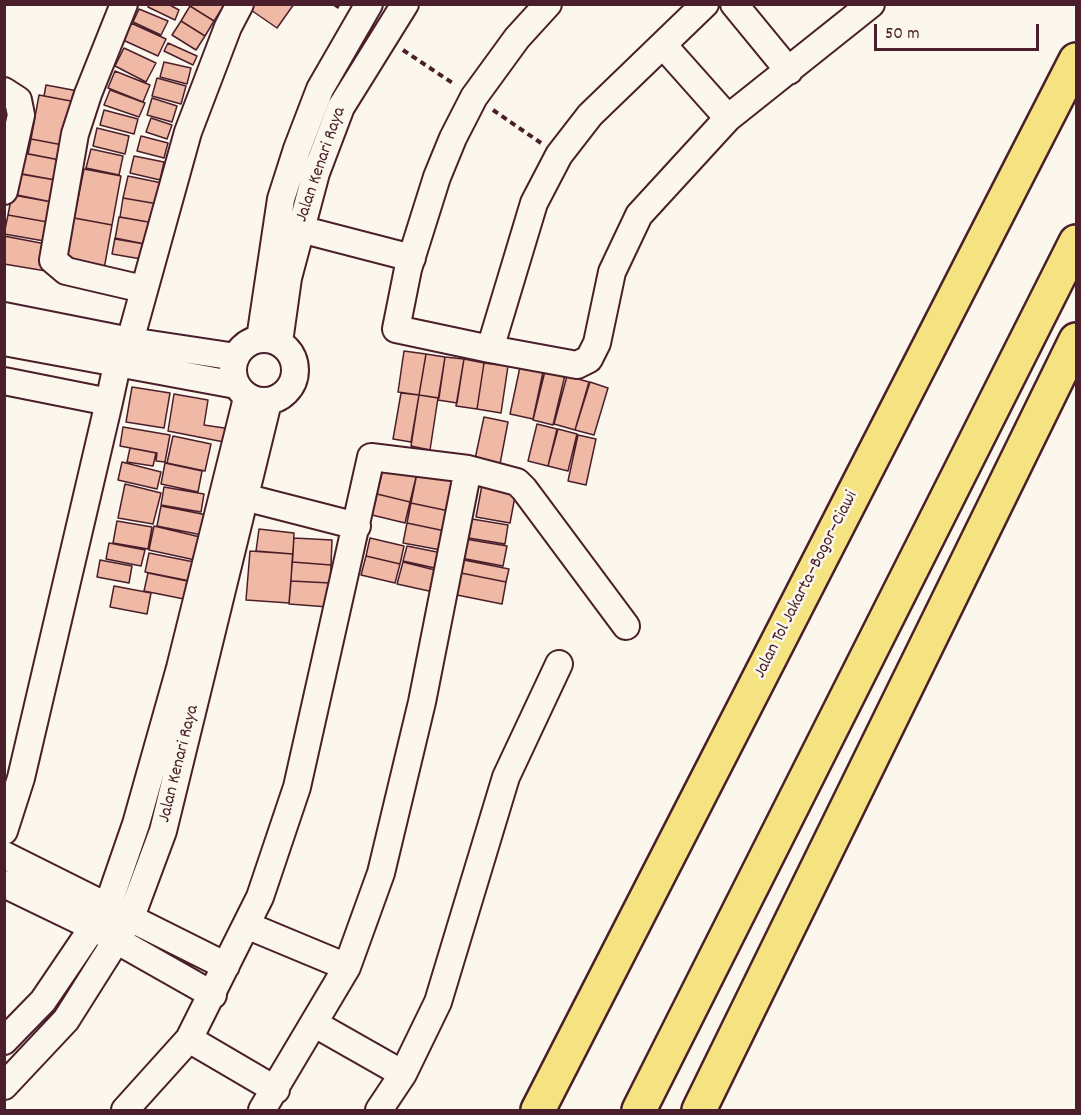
<!DOCTYPE html>
<meta charset="utf-8">
<style>
body{margin:0}
#map{position:relative;width:1081px;height:1115px;overflow:hidden;background:#fbf7ec;font-family:Dekko,sans-serif}
canvas{display:block}
.frame{position:absolute;inset:0;border:6px solid #4a1f2b;pointer-events:none}
.scale{position:absolute;left:874px;top:24px;width:165px;height:27px;box-sizing:border-box;border:3px solid #4a1f2b;border-top:0;padding-left:8px;font-size:18px;line-height:21px;white-space:nowrap;color:#4a1f2b;-webkit-text-stroke:4px #fbf7ec;paint-order:stroke}
</style>
<div id="map">
<canvas width="1081" height="1115"></canvas>
<div class="frame"></div>
<div class="scale">50 m</div>
</div>
<script>
const c = document.querySelector('canvas').getContext('2d');
c.lineJoin = 'round';
function fill(path, color) {
  c.fillStyle = color;
  c.fill(path, 'evenodd');
}
function toPath(rows) {
  const path = new Path2D();
  for (const r of rows) {
    if (r.length === 3) {
      path.moveTo(r[0] + r[2], r[1]);
      path.arc(r[0], r[1], r[2], 0, 2 * Math.PI);
      continue;
    }
    path.moveTo(r[0], r[1]);
    for (let i = 2; i < r.length; i += 2) path.lineTo(r[i], r[i + 1]);
  }
  return path;
}
function trace(path, color, width, dash) {
  c.strokeStyle = color;
  c.lineWidth = width;
  c.lineCap = dash ? 'butt' : 'round';
  c.setLineDash(dash || []);
  c.stroke(path);
}
function drawText(font, color, halo, rows, align = 'center') {
  c.font = font + ' Dekko,sans-serif';
  c.lineWidth = 5;
  c.setLineDash([]);
  c.textBaseline = 'middle';
  c.strokeStyle = halo;
  c.fillStyle = color;
  for (const [text, x, y, turn = 0] of rows) {
    c.save();
    c.translate(x, y);
    c.rotate((+turn || 0) * Math.PI / 180);
    c.textAlign = isNaN(turn) ? turn : align;
    if (halo) c.strokeText(text, 0, 0);
    c.fillText(text, 0, 0);
    c.restore();
  }
}
const building = toPath([
 [149,4,168,4,179,10,175,20,148,7,149,4],
 [192,4,225,4,214,21,190,6,192,4],
 [250,4,294,4,277,28,248,8,250,4],
 [190,6,214,21,205,36,181,21,190,6],
 [139,9,168,21,161,35,133,22,139,9],
 [181,21,205,36,196,50,172,35,181,21],
 [131,23,166,39,158,56,123,40,131,23],
 [168,43,197,56,193,65,164,51,168,43],
 [124,48,156,63,146,82,115,66,124,48],
 [164,62,191,68,187,84,160,77,164,62],
 [115,71,150,85,143,102,108,88,115,71],
 [157,78,186,86,181,104,152,96,157,78],
 [46,85,78,91,76,102,44,96,46,85],
 [110,90,145,103,139,117,104,105,110,90],
 [39,95,76,102,68,146,31,139,39,95],
 [152,98,177,106,172,122,147,115,152,98],
 [104,110,138,119,134,134,100,125,104,110],
 [151,118,172,125,167,139,146,132,151,118],
 [97,128,129,136,125,154,93,146,97,128],
 [141,136,168,143,164,158,137,151,141,136],
 [31,139,68,146,65,161,28,154,31,139],
 [91,149,123,156,119,175,86,168,91,149],
 [24,153,65,161,61,181,20,174,24,153],
 [134,156,164,162,160,180,130,173,134,156],
 [84,169,121,176,112,225,74,218,84,169],
 [17,173,61,181,57,203,13,195,17,173],
 [128,176,162,183,158,204,123,198,128,176],
 [12,194,57,203,53,223,8,215,12,194],
 [123,198,158,204,154,223,120,217,123,198],
 [8,215,53,223,50,242,4,234,8,215],
 [69,217,112,225,104,269,61,261,69,217],
 [119,217,154,223,150,245,115,239,119,217],
 [4,236,51,245,46,271,4,264,4,236],
 [115,238,150,245,147,260,112,254,115,238],
 [404,351,426,354,419,395,398,392,404,351],
 [426,354,445,357,439,398,419,395,426,354],
 [445,357,464,359,457,403,438,400,445,357],
 [464,359,484,363,477,409,456,406,464,359],
 [484,363,508,366,501,413,477,409,484,363],
 [520,367,543,372,533,419,510,414,520,367],
 [545,371,565,375,553,425,533,420,545,371],
 [567,376,589,382,575,430,554,424,567,376],
 [590,382,608,388,594,435,575,430,590,382],
 [132,387,170,393,164,428,126,422,132,387],
 [401,393,419,395,411,442,393,439,401,393],
 [174,394,208,400,204,425,231,429,229,443,168,431,174,394],
 [419,395,438,398,430,450,411,446,419,395],
 [484,417,508,422,500,464,475,459,484,417],
 [537,424,557,429,548,466,528,461,537,424],
 [123,427,170,435,165,462,156,461,157,453,120,446,123,427],
 [558,429,577,434,568,471,548,466,558,429],
 [578,435,596,439,586,485,568,481,578,435],
 [173,436,211,444,205,471,167,463,173,436],
 [130,448,156,453,153,466,127,462,130,448],
 [122,462,161,472,157,489,118,480,122,462],
 [165,463,202,471,198,492,161,484,165,463],
 [384,465,417,473,410,502,377,494,384,465],
 [417,473,456,481,449,511,411,503,417,473],
 [125,484,161,493,153,524,118,518,125,484],
 [482,485,516,491,510,523,476,517,482,485],
 [164,487,204,494,201,512,161,505,164,487],
 [377,494,410,502,405,523,372,515,377,494],
 [411,503,449,511,445,531,407,523,411,503],
 [161,506,207,515,202,535,157,526,161,506],
 [472,519,508,525,505,544,469,538,472,519],
 [117,521,152,527,148,549,113,543,117,521],
 [407,523,445,531,441,550,403,543,407,523],
 [154,526,200,537,195,560,149,550,154,526],
 [259,529,294,533,293,554,256,551,259,529],
 [294,538,332,540,331,565,292,562,294,538],
 [370,538,404,546,400,564,366,556,370,538],
 [465,539,507,546,503,566,461,558,465,539],
 [109,543,145,550,141,566,106,559,109,543],
 [407,546,447,554,444,570,403,561,407,546],
 [250,551,293,554,289,603,246,600,250,551],
 [149,553,194,562,190,581,145,572,149,553],
 [366,556,400,564,395,583,361,575,366,556],
 [100,560,132,566,129,583,97,577,100,560],
 [464,560,509,569,506,582,461,573,464,560],
 [292,562,331,565,330,583,291,581,292,562],
 [403,562,443,572,438,593,397,584,403,562],
 [148,573,187,581,184,599,144,591,148,573],
 [461,573,506,582,502,604,457,595,461,573],
 [291,581,330,583,328,607,289,604,291,581],
 [114,586,151,593,147,614,110,607,114,586]
]);
const path = toPath([
 [334,4,342,9],
 [403,50,454,84],
 [493,110,541,143]
]);
const street = toPath([
 [124,4,88,94,75,134,53,260,66,271,143,289],
 [548,4,517,38,474,97,453,138,437,177,408,269,396,329,490,349,534,203,559,155,590,115,705,4],
 [734,4,789,71],
 [663,45,728,118],
 [4,91,18,100,21,115,4,191],
 [300,229,412,258],
 [4,316,130,341,236,357],
 [264,370,31],
 [260,339,281,199,297,149,320,89,369,4],
 [130,341,188,132,228,27,240,4],
 [4,342,236,385],
 [279,342,288,278,316,173,341,107,405,4],
 [490,349,577,365,589,359,597,343,612,272,639,215,728,118,871,4],
 [4,381,109,402,117,365],
 [244,497,357,526],
 [4,831,21,778,109,402],
 [4,855,226,966],
 [4,884,93,927,213,995],
 [246,925,347,967],
 [315,1024,403,1074],
 [189,1039,276,1090],
 [4,1041,43,1001,108,905,136,824,180,668,247,398],
 [4,1086,66,1020,131,917,163,831,268,402],
 [125,1110,189,1039,260,897,297,787,371,457,468,469,517,482,524,489,626,626],
 [262,1110,347,967,381,873,422,702,468,469],
 [379,1110,403,1074,438,1002,506,777,559,664]
]);
const highway = toPath([
 [538,1110,1076,60],
 [639,1110,1076,242],
 [699,1110,1076,340]
]);
const streetNames = [
 ["Jalan Kenari Raya",322,165,-71],
 ["Jalan Tol Jakarta–Bogor–Ciawi",807,585,-63],
 ["Jalan Kenari Raya",180,764,-76]
];
fill(building, '#f0b9a5');
trace(building, '#4a1f2b', 1.5);
trace(street, '#4a1f2b', 30);
trace(highway, '#4a1f2b', 38);
trace(path, '#4a1f2b', 4, [6, 4.5]);
trace(street, '#fbf7ec', 26);
trace(highway, '#f5e381', 33);
drawText('18px', '#4a1f2b', '#fbf7ec', streetNames);
</script>
